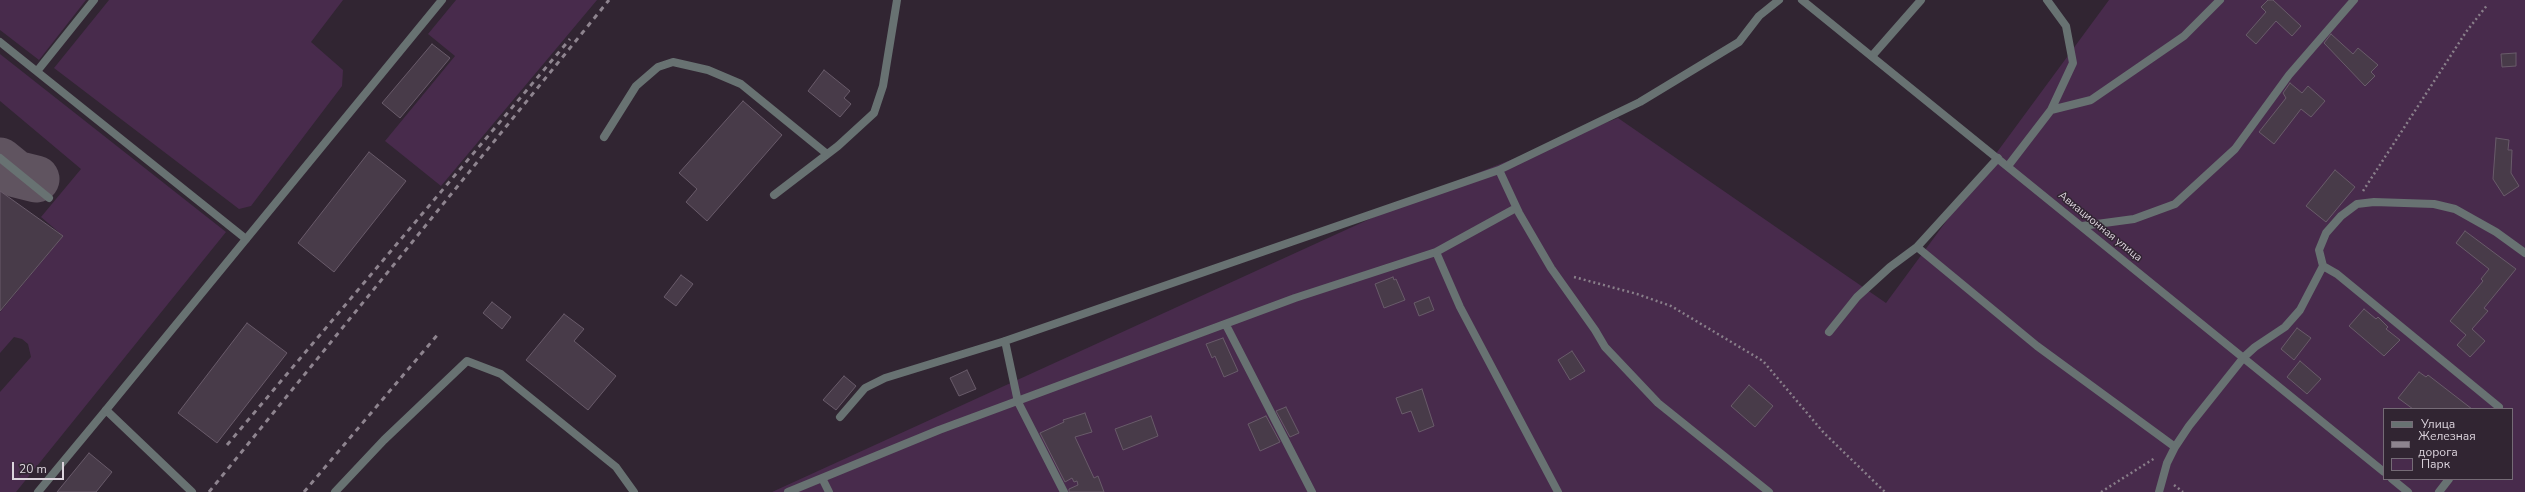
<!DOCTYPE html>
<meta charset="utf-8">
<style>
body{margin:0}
#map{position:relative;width:2525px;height:492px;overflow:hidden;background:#312532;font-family:"Nunito Sans",sans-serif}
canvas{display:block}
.legend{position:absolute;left:2383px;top:408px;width:130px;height:72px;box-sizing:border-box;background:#312532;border:1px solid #756b76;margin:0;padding:5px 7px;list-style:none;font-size:12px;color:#dcd4dd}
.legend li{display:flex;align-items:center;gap:8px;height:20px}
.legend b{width:20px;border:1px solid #756b76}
.scale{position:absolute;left:12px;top:462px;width:52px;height:18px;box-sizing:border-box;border:2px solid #dcd4dd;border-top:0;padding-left:5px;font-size:12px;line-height:14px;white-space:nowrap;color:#dcd4dd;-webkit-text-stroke:3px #312532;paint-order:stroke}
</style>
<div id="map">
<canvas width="2525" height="492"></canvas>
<ul class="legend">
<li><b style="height:5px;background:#687272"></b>Улица</li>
<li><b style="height:5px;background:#8e848f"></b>Железная дорога</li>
<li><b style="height:11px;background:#482b4c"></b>Парк</li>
</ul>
<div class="scale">20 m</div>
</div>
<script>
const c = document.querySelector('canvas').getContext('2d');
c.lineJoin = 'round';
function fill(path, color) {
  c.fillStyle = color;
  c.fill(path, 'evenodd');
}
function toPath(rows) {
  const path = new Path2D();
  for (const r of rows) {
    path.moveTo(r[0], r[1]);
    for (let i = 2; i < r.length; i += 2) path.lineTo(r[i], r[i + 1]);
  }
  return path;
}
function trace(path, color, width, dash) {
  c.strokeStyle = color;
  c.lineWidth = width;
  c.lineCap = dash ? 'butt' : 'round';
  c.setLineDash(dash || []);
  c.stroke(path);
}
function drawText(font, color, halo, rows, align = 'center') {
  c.font = font + ' "Nunito Sans",sans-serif';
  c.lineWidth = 3;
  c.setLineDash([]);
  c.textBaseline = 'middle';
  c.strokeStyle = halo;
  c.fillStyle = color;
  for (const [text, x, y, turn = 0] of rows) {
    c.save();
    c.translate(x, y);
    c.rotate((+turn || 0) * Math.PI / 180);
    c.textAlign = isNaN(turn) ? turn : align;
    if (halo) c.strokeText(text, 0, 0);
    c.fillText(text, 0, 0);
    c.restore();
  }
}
const green = toPath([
 [0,0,86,0,39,60,0,30],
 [109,0,343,0,311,42,343,70,342,86,251,206,239,209,54,68],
 [456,0,597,0,441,186,385,141,455,56,428,34],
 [2109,0,2525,0,2525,492,772,492,1431,191,1618,118,1886,303],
 [2384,409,2512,409,2512,479,2384,479],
 [0,54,226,232,16,492,0,492,0,392,31,357,28,344,22,339,14,337,0,353,0,312,63,236,41,217,81,169,0,101]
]);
const taxiway = toPath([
 [0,161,16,174,36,179]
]);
const building = toPath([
 [2268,0,2273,0,2301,26,2292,36,2276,21,2256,44,2246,35,2266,12,2261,7,2268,0],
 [2331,34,2353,54,2358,48,2378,65,2371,72,2375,76,2365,86,2324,43,2331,34],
 [432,44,450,58,400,118,382,103,432,44],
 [2516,53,2516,66,2502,67,2501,54,2516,53],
 [824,70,850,91,844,98,851,104,840,117,808,91,824,70],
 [2290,83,2302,93,2308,86,2325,101,2311,117,2301,109,2274,144,2259,132,2286,98,2283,93,2290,83],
 [743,101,782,135,707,221,686,202,697,189,679,173,743,101],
 [2496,138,2509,140,2508,150,2512,150,2511,173,2519,186,2504,196,2493,179,2496,138],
 [369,152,406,181,334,272,298,243,369,152],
 [2335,170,2355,187,2326,222,2306,206,2335,170],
 [0,191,63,236,0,311,0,191],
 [2465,231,2516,269,2484,308,2488,311,2472,329,2485,341,2470,357,2457,345,2466,335,2450,321,2483,281,2481,279,2489,269,2456,243,2465,231],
 [681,275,693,284,676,306,664,297,681,275],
 [1393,277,1394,280,1396,279,1405,300,1384,308,1375,284,1393,277],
 [1429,297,1434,310,1419,316,1414,303,1429,297],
 [492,302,511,317,502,329,483,313,492,302],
 [2364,309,2376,319,2378,317,2388,327,2386,329,2400,340,2384,356,2349,326,2364,309],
 [564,314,584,329,574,341,616,376,588,410,526,360,564,314],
 [247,323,287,353,217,443,178,413,247,323],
 [2297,328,2311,338,2294,360,2281,349,2297,328],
 [1223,338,1238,371,1224,377,1215,356,1212,358,1206,344,1223,338],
 [1572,351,1585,371,1570,380,1558,360,1572,351],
 [2300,361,2321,379,2307,394,2287,377,2300,361],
 [967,370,976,389,959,396,950,378,967,370],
 [2419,372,2426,377,2428,375,2472,409,2413,409,2398,398,2419,372],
 [844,376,856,386,836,410,823,400,844,376],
 [1749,385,1773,406,1755,427,1731,406,1749,385],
 [1422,389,1434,426,1419,432,1411,411,1402,414,1396,398,1422,389],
 [1286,407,1299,433,1290,437,1276,411,1286,407],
 [1085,413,1092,432,1075,437,1094,478,1098,476,1104,492,1069,492,1069,489,1078,485,1077,481,1074,482,1072,478,1065,482,1040,433,1064,422,1063,420,1085,413],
 [1151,416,1158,436,1123,450,1115,429,1151,416],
 [1266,416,1280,442,1260,451,1248,424,1266,416],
 [89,453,112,472,96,492,57,492,89,453]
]);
const path = toPath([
 [2363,191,2466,32,2488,4],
 [1574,277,1637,294,1671,306,1763,361,1824,433,1885,492],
 [2174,485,2183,492],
 [2101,492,2155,458]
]);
const service = toPath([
 [2047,0,2066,26,2073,63,2051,110],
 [0,42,246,239],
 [1872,56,1921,0],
 [38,70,94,0],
 [604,137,636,86,658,67,673,62,708,70,741,84,827,154],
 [0,158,49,198],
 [2008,166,2051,110,2091,100,2184,36,2220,0],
 [1499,170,1519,213,1551,268,1595,330,1605,347,1658,403,1769,492],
 [774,195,838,146,874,113,883,86,897,0],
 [2082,226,2134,219,2175,204,2235,149,2289,75,2354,0],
 [1917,247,2037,346,2175,447],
 [1436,252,1460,307,1558,492],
 [2323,266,2319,250,2326,233,2341,216,2357,204,2374,202,2434,204,2455,209,2496,232,2525,253],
 [1226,325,1312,492],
 [1829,332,1857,297,1890,267,1917,247,1998,158],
 [1005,341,1018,402,1064,492],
 [840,417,865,388,885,378,1005,341,1499,170,1640,102,1739,42,1759,16,1779,0],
 [822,478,829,492],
 [38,492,106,410,192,492],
 [335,492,384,440,467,361,501,374,616,467,634,492],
 [788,492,939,430,1295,298,1436,252,1516,208],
 [2159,492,2167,463,2175,447,2189,426,2244,357,2255,347,2285,327,2300,310,2323,266,2337,274,2499,407,2498,409],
 [2439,492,2449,479]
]);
const minor = toPath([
 [1802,0,2384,472],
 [106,410,442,0],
 [2392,479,2408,492]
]);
const rail = toPath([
 [227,445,570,39],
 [209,492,609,0],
 [304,492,439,333]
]);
const streetNames = [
 ["Авиационная улица",2100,227,39]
];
fill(green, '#482b4c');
trace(taxiway, '#605460', 47);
fill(building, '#483b49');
trace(building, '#695b6a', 1);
trace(path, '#897f8a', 2.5, [2, 3]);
trace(service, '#687272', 8);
trace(minor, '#687272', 8);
trace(rail, '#8e848f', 3, [5, 5]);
drawText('11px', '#dcd4dd', '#312532', streetNames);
</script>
